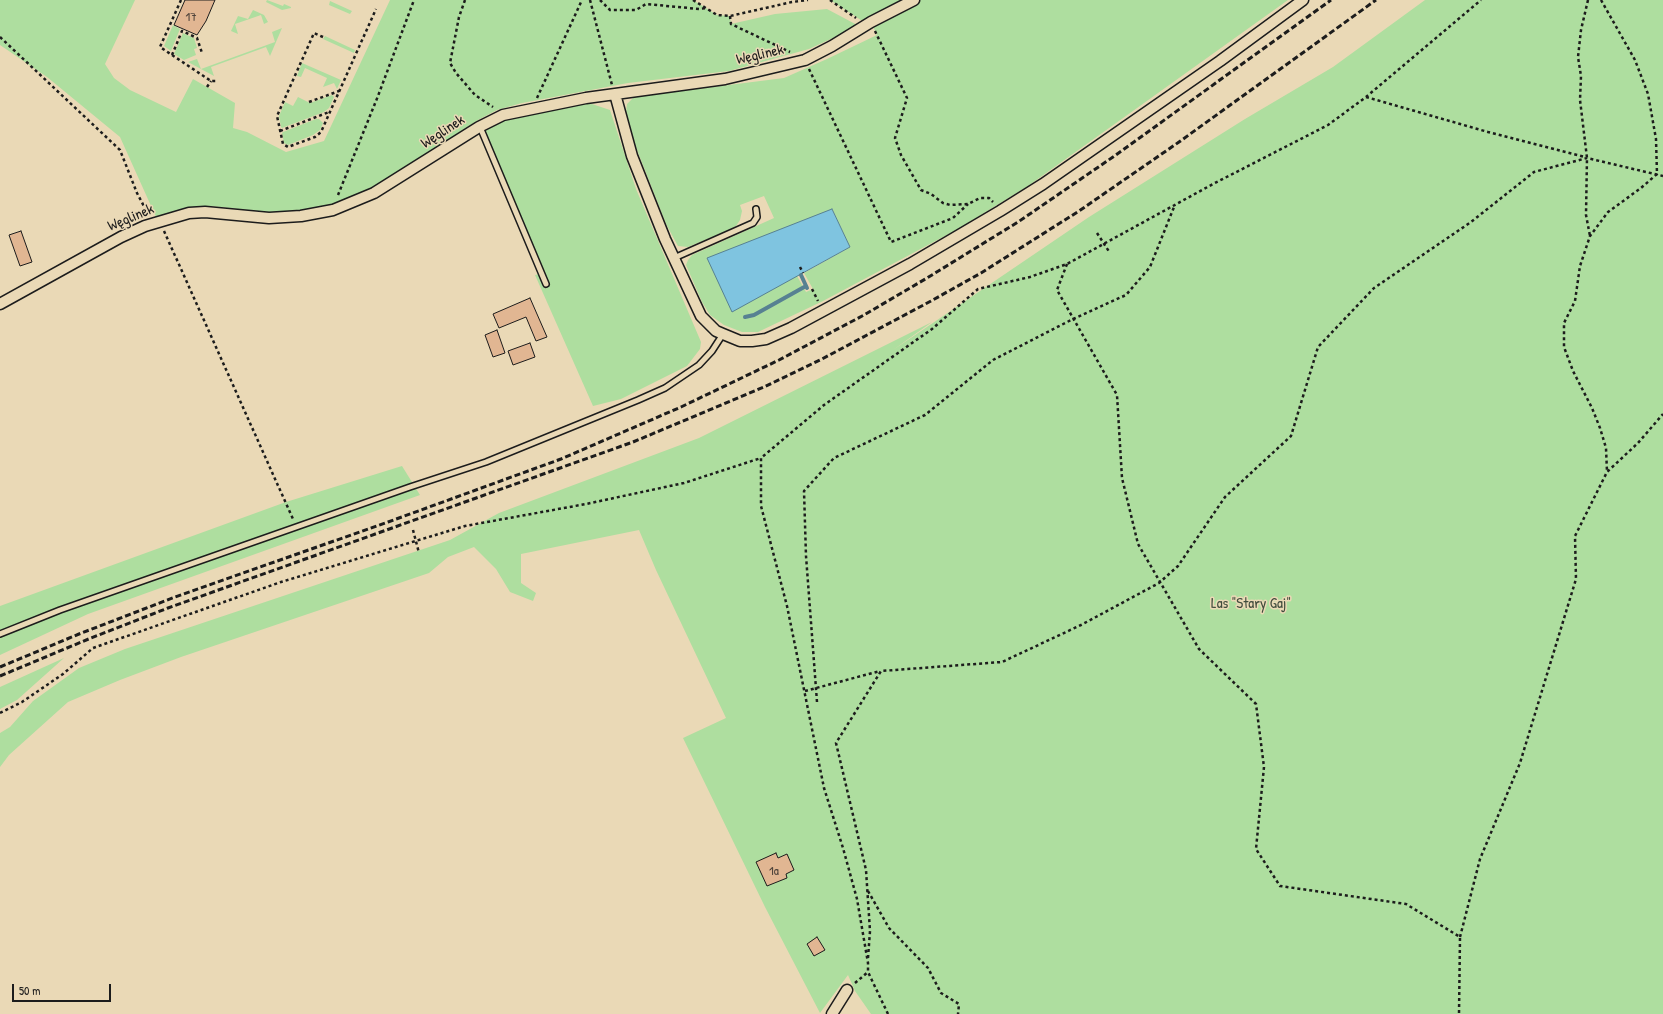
<!DOCTYPE html>
<meta charset="utf-8">
<style>
body{margin:0}
#map{position:relative;width:1663px;height:1014px;overflow:hidden;background:#ead9b6;font-family:"Patrick Hand",sans-serif}
canvas{display:block}
.scale{position:absolute;left:12px;top:984px;width:99px;height:18px;box-sizing:border-box;border:2px solid #1c1c1c;border-top:0;padding-left:5px;font-size:12px;line-height:14px;white-space:nowrap;color:#1c1c1c;-webkit-text-stroke:3px #ead9b6;paint-order:stroke}
</style>
<div id="map">
<canvas width="1663" height="1014"></canvas>
<div class="scale">50 m</div>
</div>
<script>
const c = document.querySelector('canvas').getContext('2d');
c.lineJoin = 'round';
function fill(path, color) {
  c.fillStyle = color;
  c.fill(path, 'evenodd');
}
function toPath(rows) {
  const path = new Path2D();
  for (const r of rows) {
    path.moveTo(r[0], r[1]);
    for (let i = 2; i < r.length; i += 2) path.lineTo(r[i], r[i + 1]);
  }
  return path;
}
function trace(path, color, width, dash) {
  c.strokeStyle = color;
  c.lineWidth = width;
  c.lineCap = dash ? 'butt' : 'round';
  c.setLineDash(dash || []);
  c.stroke(path);
}
function drawText(font, color, halo, rows, align = 'center') {
  c.font = font + ' "Patrick Hand",sans-serif';
  c.lineWidth = 3;
  c.setLineDash([]);
  c.textBaseline = 'middle';
  c.strokeStyle = halo;
  c.fillStyle = color;
  for (const [text, x, y, turn = 0] of rows) {
    c.save();
    c.translate(x, y);
    c.rotate((+turn || 0) * Math.PI / 180);
    c.textAlign = isNaN(turn) ? turn : align;
    if (halo) c.strokeText(text, 0, 0);
    c.fillText(text, 0, 0);
    c.restore();
  }
}
const green = toPath([
 [0,0,135,0,105,64,114,78,130,90,176,112,193,79,235,103,233,128,247,132,286,152,324,141,390,0,693,0,717,15,730,16,731,24,775,14,827,9,859,26,809,49,729,71,628,83,522,103,497,110,478,120,405,168,362,193,329,205,304,211,275,213,211,206,196,207,156,217,120,137,47,77,0,45],
 [267,0,283,6,284,4,291,7,291,8,282,10,266,2],
 [830,0,1288,0,1028,186,958,229,823,301,758,332,742,332,724,325,710,315,702,302,686,265,688,260,692,255,774,218,764,196,740,205,742,211,740,220,736,226,729,230,688,247,678,246,666,224,628,127,626,112,627,104,634,97,784,78,827,59,877,35,871,22,867,24],
 [832,209,850,247,804,273,813,289,806,292,797,276],
 [1425,0,1663,0,1663,1014,871,1014,855,991,848,975,820,1013,765,907,683,738,726,718,656,570,639,530,521,554,521,583,536,593,533,601,510,592,496,569,474,547,448,557,429,573,181,657,120,680,68,702,9,755,0,767,0,733,10,727,33,701,79,668,125,649,450,540,499,513,699,438,932,322,893,350,1089,217,1245,119,1333,67],
 [330,1,352,11,350,14,329,5],
 [253,10,264,15,268,22,264,24,261,15,235,24,238,34,231,31,238,16,248,19],
 [173,25,180,29,171,51,164,46],
 [282,28,270,56,266,47,211,67,214,76,188,62,197,59,201,69,275,42,272,32],
 [183,33,194,38,197,48,194,49,196,55,184,60,174,54],
 [325,36,355,50,354,53,323,39],
 [302,63,341,80,337,89,334,83,323,87,327,78,305,68,301,77,297,76],
 [332,95,334,97,329,108,324,112,282,128,281,127,279,116,285,102,293,106,298,97,310,103],
 [589,103,610,110,636,189,701,342,700,349,687,366,621,399,593,406,535,275,541,274,482,131,512,116],
 [316,119,319,119,323,123,320,130,313,135,288,145,284,143,282,133,283,132],
 [402,466,420,495,88,614,0,655,0,606,286,502],
 [64,658,17,700,0,709,0,687]
]);
const water = toPath([
 [832,209,850,247,732,312,707,258,832,209]
]);
const stream = toPath([
 [801,275,807,288],
 [745,317,754,315,806,286]
]);
const building = toPath([
 [185,0,215,0,206,21,197,35,174,25,185,0],
 [21,231,32,262,20,266,9,235,21,231],
 [530,298,547,337,536,341,526,317,499,328,493,314,530,298],
 [497,330,505,353,493,357,485,335,497,330],
 [530,343,535,357,513,365,508,351,530,343],
 [776,853,778,858,787,854,794,870,786,874,787,878,767,886,756,862,776,853],
 [817,937,825,950,814,956,807,944,817,937]
]);
const path = toPath([
 [181,0,160,47,211,81,216,81],
 [465,0,459,17,450,63,456,73,475,95,493,107],
 [590,0,612,85],
 [600,0,610,10,636,10,646,4,699,9,707,8],
 [693,0,717,15,730,16,792,2,808,0],
 [830,0,856,18],
 [1588,0,1581,30,1578,57,1581,76,1580,100,1587,158,1586,215,1590,236],
 [1601,0,1635,60,1648,94,1656,139,1657,174,1641,188,1608,212,1590,236,1580,266,1575,301,1564,323,1564,347,1573,371,1592,408,1600,428,1606,448,1607,472],
 [730,16,731,24,790,52],
 [875,31,907,98,895,138,901,155,921,190,931,194,943,203,950,205,968,204,980,198,989,198,993,202],
 [0,37,120,150,137,193,148,214],
 [323,37,314,33,277,116,283,144,288,147,315,137,321,132,376,9],
 [172,55,182,31,197,38,202,53],
 [809,69,891,242,953,218,968,204],
 [207,87,211,81],
 [1366,97,1488,132,1585,157],
 [537,98,582,0],
 [309,102,339,91],
 [280,131,329,112],
 [338,195,378,96,414,0],
 [164,231,293,519],
 [1097,233,1110,253],
 [1067,264,1057,290,1117,395,1122,478,1138,544,1199,649,1256,704,1264,767,1256,849,1280,886,1406,904,1460,937,1459,1014],
 [800,267,803,273],
 [812,289,818,301],
 [413,530,419,553],
 [805,691,880,671],
 [817,702,806,556,804,491,834,458,925,415,993,360,1073,319,1126,295,1150,267,1174,207],
 [0,713,22,702,63,674,93,648,281,582,465,526,586,504,684,483,761,458],
 [868,891,889,928,928,968,941,993,959,1004,958,1014],
 [1460,937,1480,859,1520,763,1576,579,1575,536,1607,472,1638,443,1663,414],
 [868,958,870,931,866,870,836,743,881,671,1002,662,1081,625,1159,583,1178,566,1225,497,1291,436,1318,347,1374,288,1471,222,1534,172,1587,158,1663,176],
 [855,983,868,972],
 [888,1014,868,972,868,963,857,899,843,848,824,788,787,606,761,506,761,458,824,405,932,329,978,289,1030,277,1067,264,1213,184,1328,125,1366,97,1481,0]
]);
const lane = toPath([
 [480,127,546,284],
 [674,258,753,223,757,217,756,209],
 [0,634,60,610,410,487,486,462,638,400,665,388,699,365,712,351,723,334]
]);
const street = toPath([
 [615,94,632,156,665,239,701,316,716,331,723,334,740,341,752,341,766,339,791,328,910,264,1000,211,1043,184,1220,61,1303,0],
 [0,304,121,237,145,226,189,213,205,212,269,218,301,216,333,210,374,193,479,127,503,115,586,98,725,79,805,60,832,46,871,22,914,0],
 [832,1014,847,990]
]);
const rail = toPath([
 [0,667,79,634,175,597,388,522,561,459,681,407,779,360,864,315,927,278,1018,222,1113,157,1331,0],
 [0,676,91,638,168,608,633,442,764,387,822,359,931,301,981,273,1079,211,1179,142,1376,0]
]);
const numberNames = [
 ["17",191,18],
 ["1a",774,872]
];
const streetNames = [
 ["Węglinek",760,55,-13],
 ["Węglinek",443,132,-33],
 ["Węglinek",131,218,-23]
];
const parkNames = [
 ["Las \"Stary Gaj\"",1251,604]
];
fill(green, '#aede9f');
fill(water, '#7fc4e0');
trace(water, '#578192', 1);
trace(stream, '#578192', 4);
fill(building, '#e1b692');
trace(building, '#1c1c1c', 1);
trace(lane, '#1c1c1c', 8);
trace(street, '#1c1c1c', 13);
trace(path, '#1c1c1c', 2.5, [3, 3]);
trace(lane, '#ead9b6', 5);
trace(street, '#ead9b6', 10);
trace(rail, '#1c1c1c', 3, [6, 3]);
drawText('13px', '#4d423a', null, numberNames);
drawText('15px', '#1c1c1c', '#ead9b6', streetNames);
drawText('15px', '#404c3d', '#ead9b6', parkNames);
</script>
